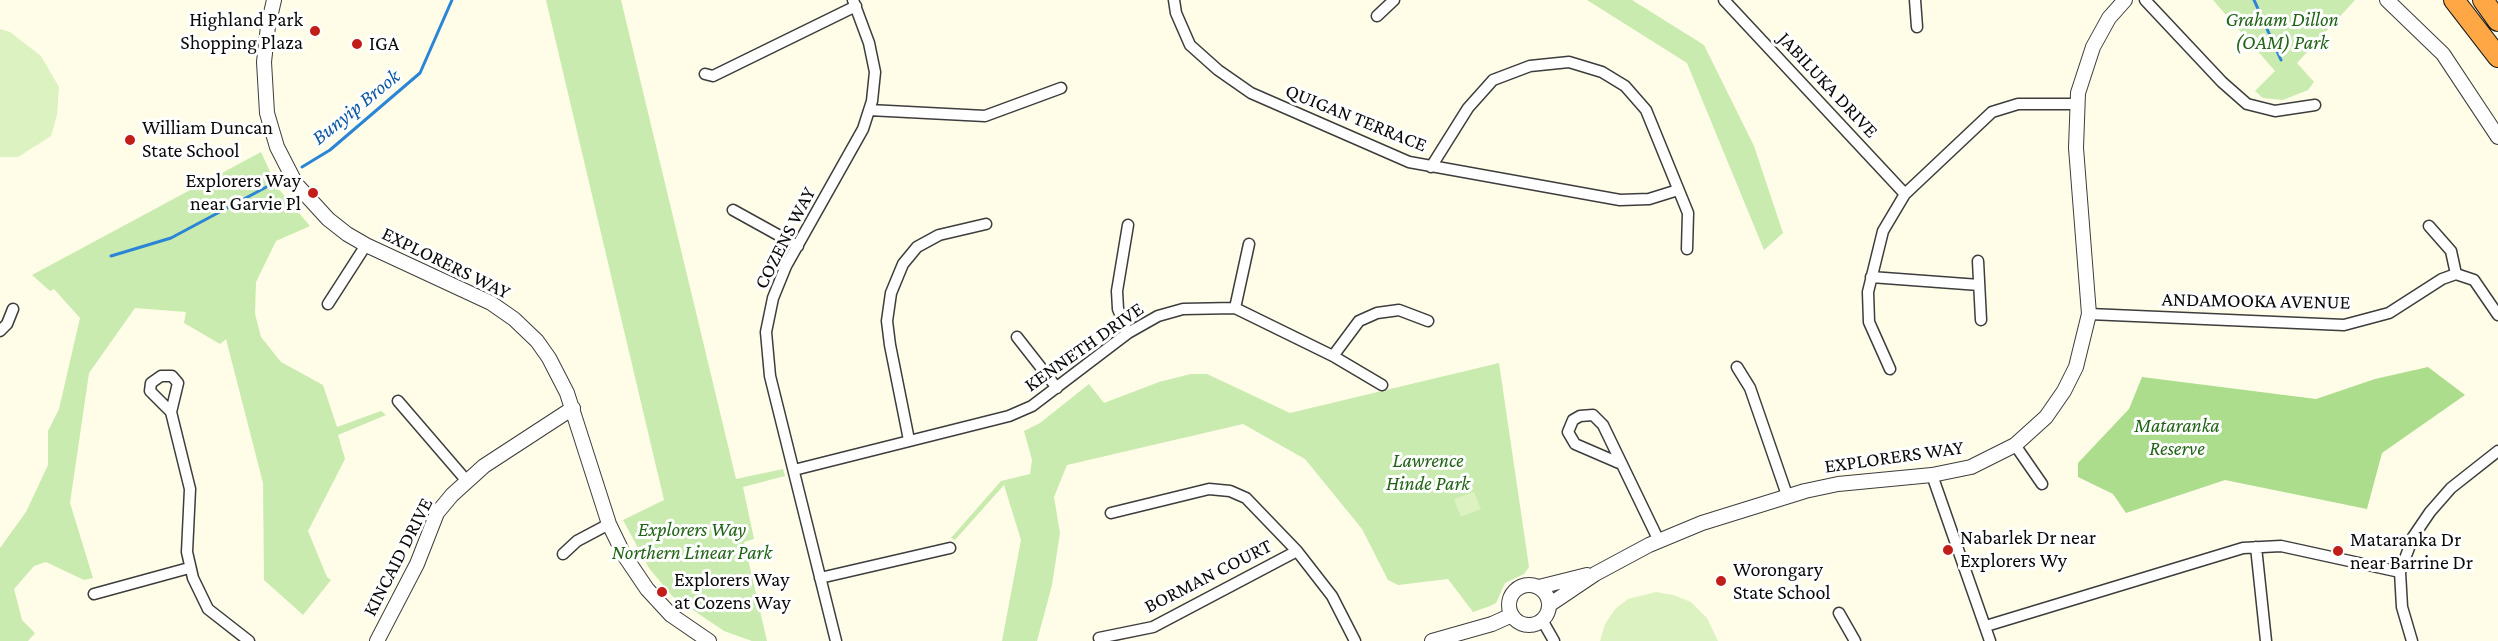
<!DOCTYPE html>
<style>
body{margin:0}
canvas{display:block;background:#fffce7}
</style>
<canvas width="2498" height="641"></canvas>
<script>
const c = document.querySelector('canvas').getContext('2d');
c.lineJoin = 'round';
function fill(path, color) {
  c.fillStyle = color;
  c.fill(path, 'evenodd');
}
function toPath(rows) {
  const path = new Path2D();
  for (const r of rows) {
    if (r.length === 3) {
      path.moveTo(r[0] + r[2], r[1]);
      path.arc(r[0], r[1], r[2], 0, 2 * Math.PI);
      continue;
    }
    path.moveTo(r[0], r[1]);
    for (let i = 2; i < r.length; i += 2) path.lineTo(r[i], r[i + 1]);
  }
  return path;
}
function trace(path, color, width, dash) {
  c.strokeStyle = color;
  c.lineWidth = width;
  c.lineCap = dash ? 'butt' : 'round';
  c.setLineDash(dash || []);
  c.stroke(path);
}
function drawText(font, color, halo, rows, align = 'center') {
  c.font = font + ' "Crimson Pro",serif';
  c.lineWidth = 6;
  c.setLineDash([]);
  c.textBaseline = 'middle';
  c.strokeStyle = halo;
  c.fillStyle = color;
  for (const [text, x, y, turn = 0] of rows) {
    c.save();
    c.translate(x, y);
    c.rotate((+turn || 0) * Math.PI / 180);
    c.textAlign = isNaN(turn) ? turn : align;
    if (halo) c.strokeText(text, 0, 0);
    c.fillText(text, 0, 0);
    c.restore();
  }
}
const green = toPath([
 [546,0,621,0,736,479,783,469,785,476,743,487,754,539,744,542,767,641,752,641,724,631,672,596,649,568,623,520,664,500],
 [1587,0,1632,0,1704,45,1754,146,1783,233,1764,250,1687,63],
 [2213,0,2355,0,2297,63,2314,82,2308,90,2283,100,2263,98,2255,91,2275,71],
 [261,152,277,187,310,226,276,241,256,282,255,314,261,337,281,362,323,385,337,427,381,411,386,415,338,435,345,459,308,531,327,577,331,580,303,615,264,580,263,483,226,339,220,344,184,323,186,312,135,308,89,373,70,503,93,578,84,580,46,562,34,566,14,589,22,620,35,633,28,641,0,641,0,548,26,512,48,465,48,431,59,409,80,318,54,289,50,291,32,275],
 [1499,363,1529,567,1524,574,1505,583,1496,603,1490,606,1473,612,1448,579,1398,585,1388,580,1362,529,1305,459,1243,424,1067,465,1054,497,1060,533,1052,585,1037,641,1002,641,1021,540,1004,485,955,540,951,538,1001,481,1030,474,1032,460,1024,431,1040,423,1089,384,1104,403,1159,382,1191,374,1207,374,1290,413]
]);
const forest = toPath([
 [2428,367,2465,395,2382,453,2367,509,2225,480,2126,513,2113,494,2078,477,2078,463,2129,409,2142,377,2316,399,2375,379]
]);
const pitch = toPath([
 [0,29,10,32,41,56,59,87,57,115,51,136,18,157,0,157],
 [1474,492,1481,509,1461,517,1454,499],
 [1656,592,1673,595,1691,602,1707,618,1718,641,1600,641,1605,624,1615,609,1628,599]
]);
const stream = toPath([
 [2254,0,2281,60],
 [302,167,330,150,420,73,452,0],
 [111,256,171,238,272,184]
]);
const minor = toPath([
 [1174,0,1176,13,1190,45,1218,70,1251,93,1409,162,1620,200,1649,199,1678,190],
 [1724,0,1905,194],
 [1915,0,1917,27],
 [2145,0,2222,82,2247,104,2275,111,2315,105],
 [1377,16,1394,0],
 [705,74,713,76,856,6],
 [869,110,985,116,1061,88],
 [1431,167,1468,108,1493,80,1530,66,1569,62,1602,72,1625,86,1646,110,1688,213,1687,249],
 [733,210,798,246],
 [2429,226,2451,251,2456,274],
 [1978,261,1981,320],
 [1871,277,1979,285],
 [328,304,366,245],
 [1235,308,1249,244],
 [2089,314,2344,325,2389,313,2442,279,2456,274,2474,280,2498,315],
 [0,331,7,324,13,309],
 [1128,333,1118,309,1117,291,1128,225],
 [1017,337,1057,388],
 [1333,356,1359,321,1377,313,1399,310,1428,321],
 [1737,367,1750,388,1787,495],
 [1890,369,1869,322,1868,292,1883,231,1905,194,1992,112,2018,104,2076,104],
 [398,401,466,480],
 [171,412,150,391,151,383,161,376,172,376,178,383,171,412,190,489,187,552,193,578,208,609,249,641],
 [909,440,890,345,887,321,891,293,903,264,917,247,939,235,986,224],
 [2015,445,2042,484],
 [1619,463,1575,444,1568,432,1573,420,1580,416,1593,415,1603,425,1659,541],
 [794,470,1009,416,1032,406,1128,333,1158,316,1183,309,1235,308,1333,356,1382,385],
 [1932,475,1990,641],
 [1111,513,1209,489,1230,491,1246,498,1297,551,1332,596,1355,641],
 [2256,547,2266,641],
 [563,554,577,541,609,524],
 [820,578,950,548],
 [94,594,189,568],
 [1839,613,1855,641],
 [1542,620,1554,641],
 [1986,626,2243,548,2281,546,2400,572],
 [1099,638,1153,627,1297,551],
 [836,641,770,376,766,332,773,298,786,266,863,129,872,101,875,72,869,43,853,0],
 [2412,641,2402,607,2400,572,2413,537,2430,512,2451,488,2498,451]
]);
const tertiary = toPath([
 [274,0,268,26,264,62,267,113,277,147,296,184,328,219,347,234,366,245,491,303,514,319,537,341,549,358,567,393,609,524,624,555,647,589,671,615,709,641],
 [2387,0,2443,54,2498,137],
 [1529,605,20],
 [1539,587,1587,575],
 [1549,605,1595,574,1649,545,1702,523,1805,491,1838,484,1932,475,1971,467,2015,445,2046,417,2064,391,2076,367,2089,314,2076,148,2078,93,2093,47,2109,18,2125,0],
 [377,641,417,564,437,513,452,495,484,466,573,408],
 [1432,641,1492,624,1512,615]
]);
const motorway = toPath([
 [2454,0,2498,57],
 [2483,0,2498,21]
]);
const markers = [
 [315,31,6,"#c11e1a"],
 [357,44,6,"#c11e1a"],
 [130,140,6,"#c11e1a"],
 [313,193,6,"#c11e1a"],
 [1948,550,6,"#c11e1a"],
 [2338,551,6,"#c11e1a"],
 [1721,581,6,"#c11e1a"],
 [662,592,6,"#c11e1a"]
];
const poiNames = [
 ["Highland Park",303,20,"right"],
 ["Shopping Plaza",303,43,"right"],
 ["IGA",369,44],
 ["William Duncan",142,128],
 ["State School",142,151],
 ["Explorers Way",301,181,"right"],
 ["near Garvie Pl",301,204,"right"],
 ["Nabarlek Dr near",1960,538],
 ["Explorers Wy",1960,561],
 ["Mataranka Dr",2350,540],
 ["near Barrine Dr",2350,563],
 ["Worongary",1733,570],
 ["State School",1733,593],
 ["Explorers Way",674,580],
 ["at Cozens Way",674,603]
];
const parkNames = [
 ["Graham Dillon",2282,20],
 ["(OAM) Park",2282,43],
 ["Mataranka",2177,426],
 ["Reserve",2177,449],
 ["Lawrence",1428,461],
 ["Hinde Park",1428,484],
 ["Explorers Way",692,530],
 ["Northern Linear Park",692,553]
];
const streetNames = [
 ["JABILUKA DRIVE",1828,85,47],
 ["QUIGAN TERRACE",1356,118,22],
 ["COZENS WAY",785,238,-63],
 ["EXPLORERS WAY",446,263,26],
 ["ANDAMOOKA AVENUE",2256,301,1],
 ["KENNETH DRIVE",1084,347,-35],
 ["EXPLORERS WAY",1894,457,-8],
 ["KINCAID DRIVE",398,557,-63],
 ["BORMAN COURT",1208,576,-27]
];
const waterNames = [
 ["Bunyip Brook",356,107,-39]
];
fill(green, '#caebaf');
fill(forest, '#abdd8d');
fill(pitch, '#ddf2c1');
trace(stream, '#2a85d6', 3);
trace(minor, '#3d3d3d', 13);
trace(tertiary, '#3d3d3d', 16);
trace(motorway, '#1b1b1b', 22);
trace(minor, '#fff', 10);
trace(tertiary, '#fff', 14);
trace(motorway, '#ffa745', 20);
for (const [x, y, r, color] of markers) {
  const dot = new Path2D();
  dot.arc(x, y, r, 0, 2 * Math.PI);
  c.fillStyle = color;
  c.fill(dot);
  trace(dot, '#fff', 2);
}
drawText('20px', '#0a0a0a', '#fff', poiNames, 'left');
drawText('italic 20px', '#226417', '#fff', parkNames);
drawText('20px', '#0a0a0a', '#fff', streetNames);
drawText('italic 21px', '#0d56a2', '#fff', waterNames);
</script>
